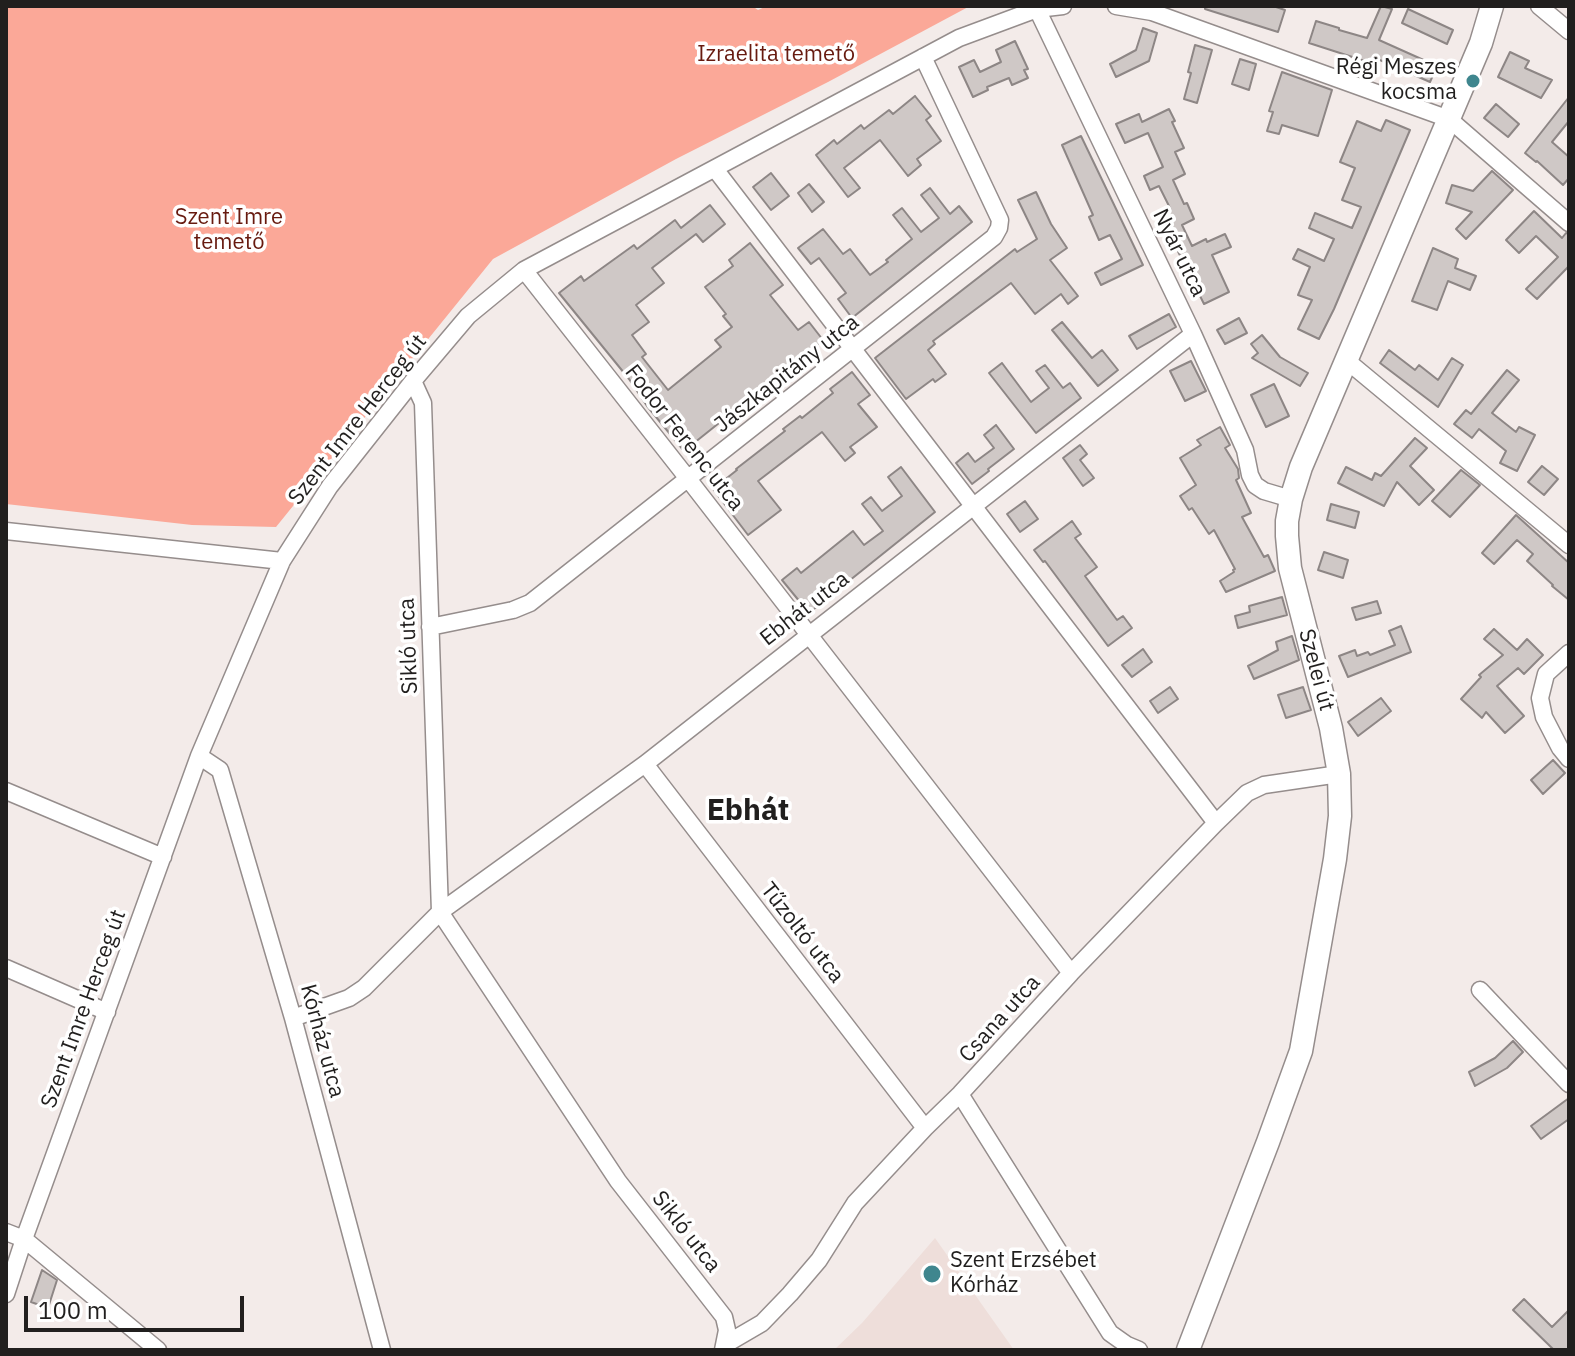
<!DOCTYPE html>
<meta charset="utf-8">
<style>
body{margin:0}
#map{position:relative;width:1575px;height:1356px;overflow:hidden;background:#f3ebe9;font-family:"IBM Plex Sans",sans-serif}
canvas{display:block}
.frame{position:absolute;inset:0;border:8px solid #211f1e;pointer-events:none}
.scale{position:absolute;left:24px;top:1296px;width:220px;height:36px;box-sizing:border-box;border:4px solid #211f1e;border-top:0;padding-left:10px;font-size:24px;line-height:28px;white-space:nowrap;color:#211f1e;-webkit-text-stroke:6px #fff;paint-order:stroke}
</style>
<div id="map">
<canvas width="1575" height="1356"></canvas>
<div class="frame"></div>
<div class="scale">100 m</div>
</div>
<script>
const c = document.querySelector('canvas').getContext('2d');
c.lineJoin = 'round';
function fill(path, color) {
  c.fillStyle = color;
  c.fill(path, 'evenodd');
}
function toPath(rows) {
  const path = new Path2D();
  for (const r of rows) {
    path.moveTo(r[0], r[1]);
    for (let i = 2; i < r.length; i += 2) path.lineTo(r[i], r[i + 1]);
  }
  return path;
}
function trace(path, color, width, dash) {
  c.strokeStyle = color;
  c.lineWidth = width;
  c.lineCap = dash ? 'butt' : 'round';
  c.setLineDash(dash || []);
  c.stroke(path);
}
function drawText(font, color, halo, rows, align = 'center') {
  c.font = font + ' "IBM Plex Sans",sans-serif';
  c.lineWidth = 7;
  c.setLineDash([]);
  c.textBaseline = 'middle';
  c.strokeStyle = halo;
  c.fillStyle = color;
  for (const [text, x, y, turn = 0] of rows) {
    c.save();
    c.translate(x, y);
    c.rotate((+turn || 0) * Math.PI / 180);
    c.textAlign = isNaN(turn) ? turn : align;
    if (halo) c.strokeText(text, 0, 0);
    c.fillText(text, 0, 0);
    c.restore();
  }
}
const built = toPath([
 [935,1238,1014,1350,834,1350,862,1323]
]);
const green = toPath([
 [6,6,752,6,758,10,767,6,970,6,828,82,676,159,493,259,276,527,192,525,6,504]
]);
const building = toPath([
 [1205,6,1273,6,1285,10,1278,32,1205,9,1205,6],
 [1381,6,1392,9,1379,40,1437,66,1430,82,1373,57,1371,63,1309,43,1316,21,1339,28,1339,30,1367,38,1381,6],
 [1408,9,1453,30,1447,44,1402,23,1408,9],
 [1143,28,1157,33,1149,61,1116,77,1110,64,1136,50,1143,28],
 [1015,41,1028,69,1024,70,1028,78,1012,85,1009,78,987,87,988,90,973,97,959,67,974,60,980,72,1001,62,996,50,1015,41],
 [1195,45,1212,50,1197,103,1184,99,1191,73,1188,72,1195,45],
 [1510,52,1529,61,1525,68,1552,80,1541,98,1498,77,1510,52],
 [1240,59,1256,64,1249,90,1232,84,1240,59],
 [1282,72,1332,90,1318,136,1282,125,1279,134,1267,131,1273,112,1269,111,1282,72],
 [915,96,931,116,926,120,941,141,917,159,921,165,908,176,880,140,844,168,860,188,848,197,816,155,834,140,837,144,861,125,864,129,889,110,893,114,915,96],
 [1569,97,1569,121,1552,142,1569,157,1569,178,1563,185,1537,161,1536,162,1525,153,1569,97],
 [1496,104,1519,124,1508,137,1484,118,1496,104],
 [1169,109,1175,121,1172,122,1184,148,1175,152,1185,174,1173,180,1184,204,1187,203,1194,219,1182,225,1192,246,1206,239,1207,242,1225,234,1231,247,1212,255,1229,292,1204,304,1160,215,1171,210,1159,186,1150,190,1144,176,1163,167,1148,133,1125,143,1116,124,1139,114,1142,122,1169,109],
 [1386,120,1410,130,1334,309,1319,339,1298,329,1312,300,1298,295,1310,267,1293,259,1298,249,1324,261,1334,239,1309,228,1315,213,1352,228,1361,207,1342,200,1355,168,1340,162,1357,121,1381,131,1386,120],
 [1081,136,1143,265,1101,285,1095,273,1122,259,1110,235,1099,240,1089,217,1093,215,1062,145,1081,136],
 [1492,171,1513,190,1466,239,1456,229,1472,212,1446,203,1452,185,1473,191,1492,171],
 [771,173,789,196,771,210,753,187,771,173],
 [809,184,824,202,812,212,798,193,809,184],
 [930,188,950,214,959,206,972,222,852,318,838,299,846,293,819,258,811,264,798,248,823,229,843,254,850,249,870,275,888,262,886,260,912,239,893,215,902,208,921,232,939,218,921,195,930,188],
 [1036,192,1051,224,1067,248,1050,260,1078,296,1068,304,1061,294,1035,314,1011,283,933,341,935,344,928,350,946,374,935,382,933,379,906,399,875,358,1015,249,1017,252,1037,239,1018,200,1036,192],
 [710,205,725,224,703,242,696,234,652,268,664,283,636,305,649,322,632,335,646,354,642,357,668,390,721,347,715,340,732,327,723,316,726,314,705,287,733,266,729,260,750,243,783,285,770,295,798,330,809,322,823,340,684,451,647,406,629,379,559,293,581,276,584,281,634,245,637,249,675,220,681,228,710,205],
 [1534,211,1562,238,1566,233,1569,234,1569,268,1568,267,1537,299,1526,289,1558,257,1536,236,1519,253,1506,240,1534,211],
 [1433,248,1458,259,1455,268,1476,276,1470,290,1448,281,1437,310,1412,301,1433,248],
 [1169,314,1176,327,1137,349,1129,336,1169,314],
 [1239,318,1247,333,1225,344,1217,330,1239,318],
 [1062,322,1092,358,1102,350,1118,370,1098,386,1052,330,1062,322],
 [1262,335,1280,357,1308,373,1300,386,1252,358,1258,353,1251,344,1262,335],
 [1389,350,1415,370,1419,365,1438,380,1452,358,1463,365,1438,407,1380,363,1389,350],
 [1191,361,1206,391,1185,401,1170,371,1191,361],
 [1002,363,1031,402,1049,388,1036,371,1045,365,1063,388,1070,383,1081,398,1036,433,989,373,1002,363],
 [1507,370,1519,380,1492,413,1516,432,1519,427,1535,435,1517,471,1500,463,1506,451,1479,429,1472,438,1454,424,1466,410,1471,414,1507,370],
 [852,372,870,395,858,404,877,427,850,447,855,453,845,461,822,432,758,481,781,510,748,535,713,489,737,470,736,469,785,431,783,429,800,416,802,418,833,393,830,389,852,372],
 [1274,384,1289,416,1266,427,1251,395,1274,384],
 [996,425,1014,449,988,469,989,471,972,484,956,463,968,453,975,462,994,448,984,435,996,425],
 [1220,427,1230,445,1225,448,1238,469,1239,478,1236,480,1251,513,1242,517,1264,557,1268,555,1275,571,1226,592,1220,581,1234,572,1233,570,1235,569,1214,530,1209,534,1192,508,1189,510,1180,496,1196,485,1180,458,1201,445,1197,440,1220,427],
 [1415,438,1427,448,1410,466,1434,490,1419,505,1397,482,1384,506,1338,483,1346,467,1372,480,1375,473,1381,476,1415,438],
 [1080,445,1087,454,1080,460,1094,478,1083,486,1063,458,1080,445],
 [1542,466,1558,479,1544,495,1528,482,1542,466],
 [901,467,935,512,809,613,782,580,797,568,801,573,853,531,864,545,883,531,862,504,871,497,882,511,902,496,888,477,901,467],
 [1461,470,1480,485,1450,517,1432,501,1461,470],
 [1025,501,1038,519,1020,532,1007,514,1025,501],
 [1331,504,1359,512,1355,528,1327,520,1331,504],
 [1516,515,1569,563,1569,600,1552,586,1553,585,1527,561,1533,554,1517,540,1494,564,1482,553,1516,515],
 [1072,521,1081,534,1075,538,1097,567,1085,576,1117,620,1123,616,1132,628,1108,646,1045,561,1043,562,1034,550,1072,521],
 [1324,552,1348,560,1343,578,1318,570,1324,552],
 [1282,597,1287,615,1238,628,1235,616,1250,612,1249,606,1282,597],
 [1377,601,1381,613,1356,620,1352,608,1377,601],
 [1401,626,1411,652,1348,677,1339,656,1355,650,1357,656,1368,652,1370,655,1395,645,1389,631,1401,626],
 [1494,629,1517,650,1527,639,1543,655,1524,674,1518,668,1497,686,1524,716,1505,733,1486,712,1482,718,1461,699,1481,677,1479,675,1503,655,1484,639,1494,629],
 [1292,636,1299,660,1254,679,1248,666,1278,650,1276,642,1292,636],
 [1143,649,1152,662,1132,677,1122,665,1143,649],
 [1170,687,1178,699,1158,713,1150,701,1170,687],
 [1303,687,1311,710,1286,718,1278,695,1303,687],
 [1381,698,1391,711,1358,736,1348,722,1381,698],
 [1553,760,1565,773,1543,794,1531,780,1553,760],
 [1513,1041,1523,1052,1507,1068,1475,1086,1469,1072,1495,1058,1513,1041],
 [1569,1098,1569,1119,1541,1139,1531,1126,1569,1098],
 [42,1270,57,1280,48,1308,31,1302,42,1270],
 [1524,1299,1552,1327,1569,1310,1569,1350,1554,1350,1513,1310,1524,1299]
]);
const street = toPath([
 [1116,6,1152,12,1449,119,1569,223],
 [1539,6,1569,31],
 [1037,9,1193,334,1245,450,1250,475,1255,485,1264,491,1291,499],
 [715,169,1216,823],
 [524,270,689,480,1071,973],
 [1346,360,1569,545],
 [6,531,282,561],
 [430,627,513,610,530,603,994,237,999,228,1000,220,923,57],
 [1569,653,1546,674,1540,698,1544,717,1560,748,1569,759],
 [199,756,220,770,293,1018,382,1350],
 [645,764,925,1128],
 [6,791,163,857],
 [6,968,107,1012],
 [1480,990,1569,1084],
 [293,1018,349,998,364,988,440,912,423,403,413,381],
 [960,1094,1110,1333,1127,1345,1139,1350],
 [6,1232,24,1239,158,1350],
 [6,1294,24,1239,199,756,282,561,330,486,413,381,468,316,524,270,959,38,1037,9,1063,6],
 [726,1344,762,1323,790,1294,819,1260,855,1203,925,1128,960,1094,1071,973,1216,823,1247,793,1264,785,1339,774],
 [723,1350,727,1330,724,1317,618,1181,440,912,645,764,1193,334]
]);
const secondary = toPath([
 [1188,1350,1268,1142,1301,1051,1335,859,1340,816,1339,774,1331,728,1290,568,1287,536,1287,521,1291,499,1301,467,1481,43,1492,6]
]);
const markers = [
 [1473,81,8,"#3f868e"],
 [932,1274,10,"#3f868e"]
];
const parkNames = [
 ["Izraelita temető",776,55],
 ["Szent Imre",229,218],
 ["temető",229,243]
];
const poiNames = [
 ["Régi Meszes",1457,68],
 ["kocsma",1457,93],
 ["Szent Erzsébet",950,1261,"left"],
 ["Kórház",950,1286,"left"]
];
const streetNames = [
 ["Nyár utca",1179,253,64],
 ["Jászkapitány utca",787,374,-38],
 ["Szent Imre Herceg út",358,420,-52],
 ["Fodor Ferenc utca",684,438,52],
 ["Ebhát utca",805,609,-38],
 ["Sikló utca",409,646,-92],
 ["Szelei út",1316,670,75],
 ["Tűzoltó utca",802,933,52],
 ["Szent Imre Herceg út",84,1009,-70],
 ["Csana utca",1000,1019,-48],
 ["Kórház utca",322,1041,75],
 ["Sikló utca",686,1232,52]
];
const districtNames = [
 ["Ebhát",748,811]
];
fill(built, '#eededa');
fill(green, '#fba898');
fill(building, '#cfc8c6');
trace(building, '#8d8685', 2);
trace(street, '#958d8c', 19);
trace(secondary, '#958d8c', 25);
trace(street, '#fff', 16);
trace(secondary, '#fff', 22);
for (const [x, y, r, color] of markers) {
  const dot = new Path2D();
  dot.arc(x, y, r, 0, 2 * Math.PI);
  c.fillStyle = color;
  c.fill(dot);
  trace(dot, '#fff', 3);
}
drawText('22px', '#671a0f', '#fff', parkNames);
drawText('22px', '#211f1e', '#fff', poiNames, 'right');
drawText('22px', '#211f1e', '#fff', streetNames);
drawText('bold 30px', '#211f1e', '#fff', districtNames);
</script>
